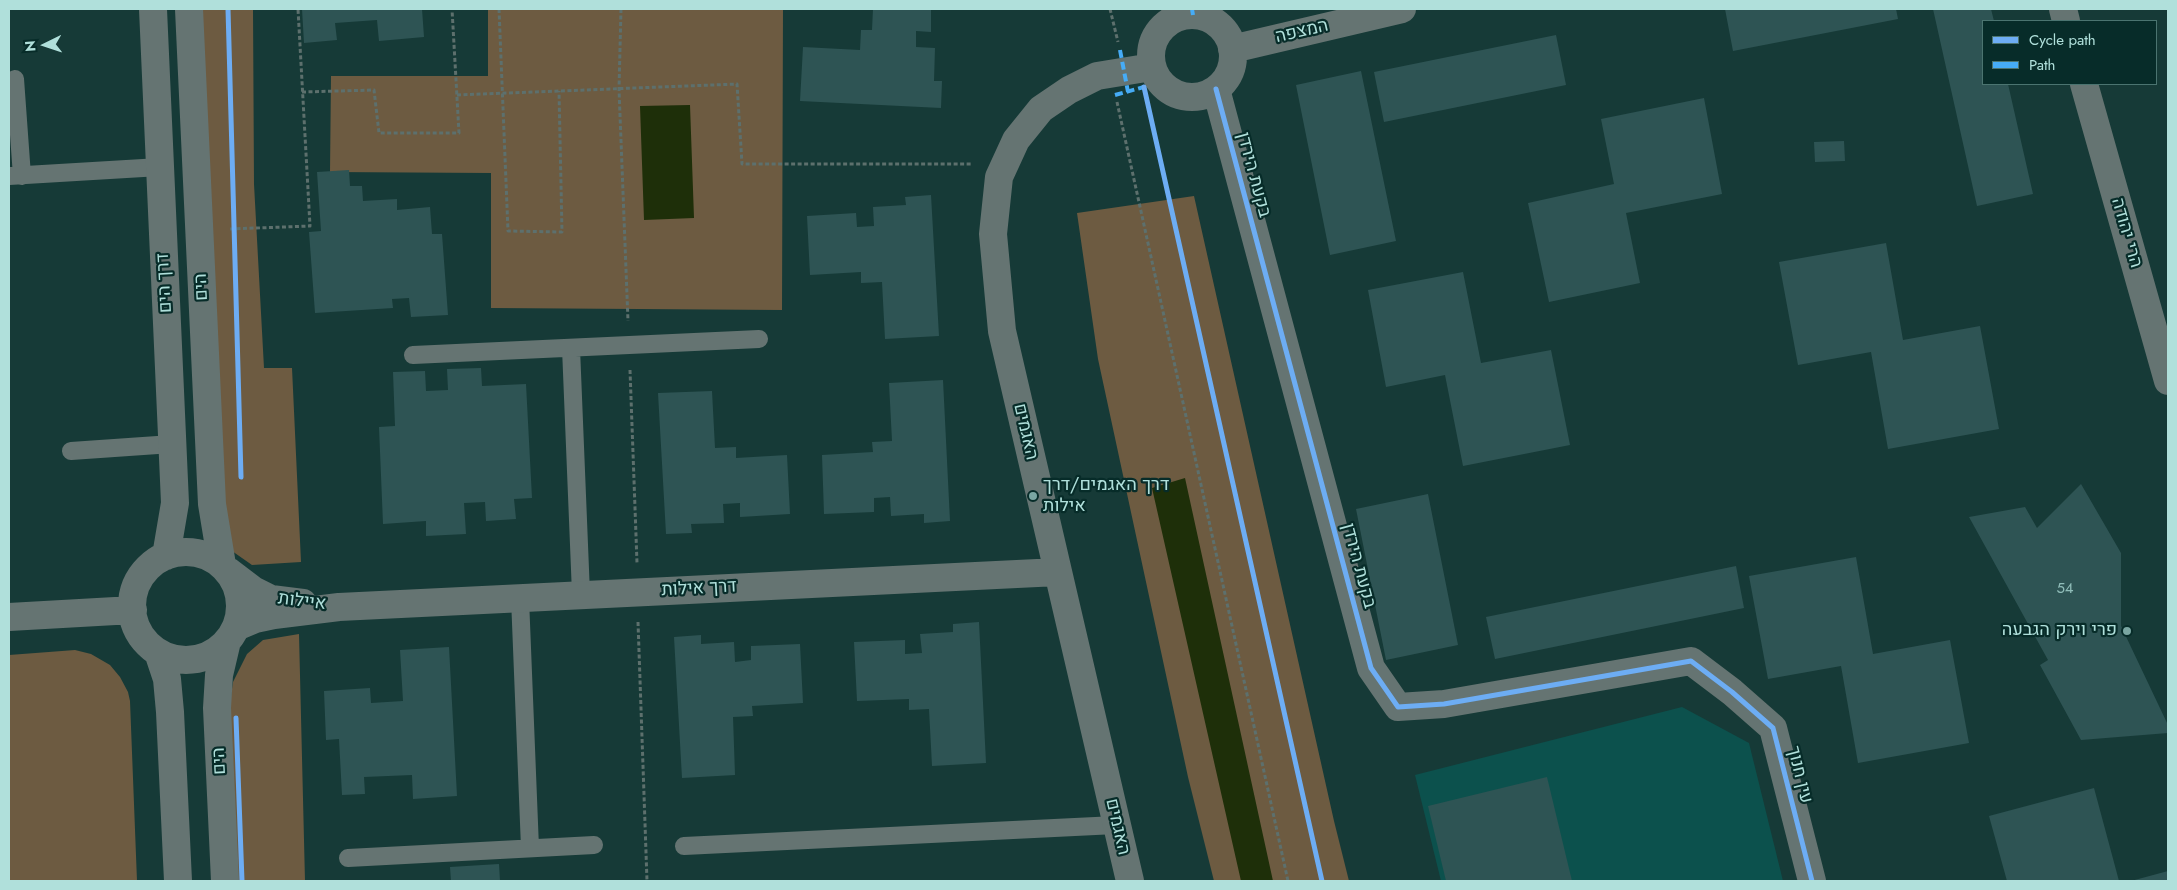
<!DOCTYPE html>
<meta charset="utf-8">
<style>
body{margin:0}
#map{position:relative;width:2177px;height:890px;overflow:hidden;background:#163a37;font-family:Jost,sans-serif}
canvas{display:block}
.frame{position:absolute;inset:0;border:10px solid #b0e0db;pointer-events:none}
.legend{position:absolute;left:1982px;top:20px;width:175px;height:65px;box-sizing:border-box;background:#072c29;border:1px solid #4b7470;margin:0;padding:6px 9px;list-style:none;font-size:15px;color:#b0e0db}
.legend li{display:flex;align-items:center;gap:10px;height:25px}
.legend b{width:25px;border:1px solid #4b7470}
.north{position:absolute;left:20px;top:20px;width:50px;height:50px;-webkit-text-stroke:4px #072c29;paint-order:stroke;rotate:266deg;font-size:14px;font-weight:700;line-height:20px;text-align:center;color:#b0e0db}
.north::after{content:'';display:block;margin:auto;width:18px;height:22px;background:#b0e0db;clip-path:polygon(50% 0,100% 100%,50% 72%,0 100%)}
</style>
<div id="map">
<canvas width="2177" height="890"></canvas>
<div class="frame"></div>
<ul class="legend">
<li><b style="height:6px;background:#6dadf4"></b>Cycle path</li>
<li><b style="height:6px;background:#46acf6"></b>Path</li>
</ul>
<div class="north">N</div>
</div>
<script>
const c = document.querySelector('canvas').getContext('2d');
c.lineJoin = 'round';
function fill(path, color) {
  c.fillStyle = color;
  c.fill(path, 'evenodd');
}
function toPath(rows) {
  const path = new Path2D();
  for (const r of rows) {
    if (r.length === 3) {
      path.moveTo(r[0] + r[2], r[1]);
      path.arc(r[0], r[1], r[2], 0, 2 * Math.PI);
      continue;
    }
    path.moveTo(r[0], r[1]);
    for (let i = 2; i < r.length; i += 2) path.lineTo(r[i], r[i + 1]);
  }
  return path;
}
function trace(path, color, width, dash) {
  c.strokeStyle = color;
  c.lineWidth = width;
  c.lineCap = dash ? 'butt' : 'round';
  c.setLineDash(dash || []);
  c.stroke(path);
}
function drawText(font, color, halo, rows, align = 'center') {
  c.font = font + ' Jost,Heebo,sans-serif';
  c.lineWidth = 4.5;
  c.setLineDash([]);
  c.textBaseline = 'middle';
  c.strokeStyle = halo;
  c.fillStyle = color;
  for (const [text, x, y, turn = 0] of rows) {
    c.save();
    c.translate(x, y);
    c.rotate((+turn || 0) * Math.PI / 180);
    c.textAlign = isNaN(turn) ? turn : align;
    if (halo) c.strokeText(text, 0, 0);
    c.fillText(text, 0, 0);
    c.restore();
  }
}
const built = toPath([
 [1682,707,1749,743,1783,881,1441,881,1415,775]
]);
const green = toPath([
 [202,9,253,9,254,184,264,368,292,368,301,562,252,565,222,544],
 [488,9,783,9,782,310,491,308,491,173,330,172,331,76,488,76],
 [1194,196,1334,821,1349,881,1214,881,1188,777,1098,359,1077,213],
 [299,634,305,881,234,881,227,724,233,682,247,654,263,640],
 [75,650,91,654,110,665,120,677,128,692,130,701,137,881,9,881,9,655]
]);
const water = toPath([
 [690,105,694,218,644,220,640,106],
 [1185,478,1273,881,1241,881,1152,488]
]);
const building = toPath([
 [302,9,422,9,424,37,379,41,377,20,335,23,337,40,304,43],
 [873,9,931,9,931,32,916,31,916,47,935,48,934,81,942,81,941,108,800,101,803,47,860,50,861,30,872,30],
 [1725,9,1896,9,1898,19,1733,51],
 [1933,9,1991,9,1994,21,1983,21,1983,84,2008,84,2033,194,1977,206],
 [1556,35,1566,85,1384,122,1374,72],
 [1361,71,1396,241,1330,255,1296,85],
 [1704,98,1722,194,1626,213,1640,283,1549,302,1528,203,1614,184,1601,119],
 [1844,141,1845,161,1815,162,1814,142],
 [349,170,350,186,362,186,363,201,397,199,397,210,430,207,432,234,442,234,448,315,411,317,409,298,392,299,393,308,315,313,309,232,321,231,317,172],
 [931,195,939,336,885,339,882,282,861,283,861,272,810,275,807,216,856,213,857,227,874,226,873,207,906,205,905,197],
 [1886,243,1903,340,1980,326,1999,429,1888,449,1871,352,1798,365,1779,262],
 [1463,272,1481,363,1551,350,1570,445,1463,466,1445,375,1386,387,1368,290],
 [481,368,482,386,526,384,532,498,514,499,516,519,486,521,485,502,464,503,466,534,426,536,426,521,383,524,379,427,395,426,393,372,425,371,426,391,448,390,447,369],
 [943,380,950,521,924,523,924,514,891,516,890,497,874,498,874,512,824,514,822,455,873,452,872,442,892,441,889,383],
 [712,391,715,448,736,447,736,458,787,455,790,514,740,517,740,503,723,504,724,523,691,524,692,533,666,534,658,393],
 [2081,484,2121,553,2121,626,2168,725,2168,733,2081,740,2040,665,2048,660,1969,517,2025,507,2037,528],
 [1428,494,1458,645,1386,660,1356,509],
 [1856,557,1873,654,1950,640,1969,743,1858,763,1841,666,1768,679,1749,576],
 [1736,566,1744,608,1495,659,1486,617],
 [979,622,986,763,932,766,929,709,909,710,909,699,857,701,854,642,905,640,905,654,922,653,920,634,953,632,953,624],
 [701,635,701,644,734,642,735,662,751,660,751,646,800,644,803,703,752,706,753,716,733,717,735,775,682,778,674,637],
 [449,647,457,796,413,799,412,775,364,777,365,794,342,795,339,739,326,740,324,691,370,688,371,703,403,701,400,650],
 [1547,777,1572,881,1446,881,1428,806],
 [2094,788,2119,881,2007,881,1989,816],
 [499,864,500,881,451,881,450,867],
 [2168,871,2168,881,2131,881]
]);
const path = toPath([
 [499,9,508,231,562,232,559,91],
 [621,9,619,89,628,321],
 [1110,9,1118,42],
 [302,92,374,90,379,133,459,133,452,9],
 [457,95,737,84,742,164,971,164],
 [1117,102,1288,881],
 [230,229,310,226,298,9],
 [630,370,637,563],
 [638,622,647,881]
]);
const service = toPath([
 [15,79,22,176],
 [9,176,160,167],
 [571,348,581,594],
 [413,355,759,339],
 [71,451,172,444],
 [520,598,530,848],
 [684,846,1116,825],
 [348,858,594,845]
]);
const minor = toPath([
 [153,9,175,503,166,556],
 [189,9,212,504,222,565],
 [1192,56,41],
 [1232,49,1402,9],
 [1216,89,1371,668,1398,707,1444,704,1691,661,1732,692,1773,728,1812,881],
 [186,606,54],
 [228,571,253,590,271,599,303,603],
 [9,617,133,610],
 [236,627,255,619,274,615,339,607,1058,572],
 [158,652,167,679,170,712,178,881],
 [225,881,217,708,219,675,227,641],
 [1130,881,1002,331,993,234,999,177,1016,140,1041,109,1069,90,1097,76,1152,67]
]);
const tertiary = toPath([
 [2063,9,2066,21],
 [2084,84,2168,381]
]);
const quiet = toPath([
 [1192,9,1193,15],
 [1120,50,1128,92],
 [1115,95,1144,87]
]);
const cycleway = toPath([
 [228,9,241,477],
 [1144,87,1322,881],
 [1216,89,1371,668,1398,707,1444,704,1691,661,1732,692,1773,728,1812,881],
 [236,718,242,881]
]);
const markers = [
 [1033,496,5,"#7aa6a2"],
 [2127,631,5,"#7aa6a2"]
];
const numberNames = [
 ["54",2065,589]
];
const streetNames = [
 ["המצפה",1302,32,-13],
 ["בקעת הירדן",1253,175,75],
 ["הרי יהודה",2126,233,74],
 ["דרך הים",165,283,-93],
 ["הים",202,287,-93],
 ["האגמים",1025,432,77],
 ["בקעת הירדן",1358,566,75],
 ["דרך אילות",699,589,-3],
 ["איילות",302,602,7],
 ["הים",220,761,-93],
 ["עין חנוך",1799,775,76],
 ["האגמים",1117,827,77]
];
const poiNames = [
 ["דרך האגמים/דרך",1043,486],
 ["אילות",1043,507],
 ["פרי וירק הגבעה",2117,631,"right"]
];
fill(built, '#0c514d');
fill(green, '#6d5b41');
fill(water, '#1e2f09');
fill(building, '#2e5454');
trace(path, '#5d706d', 3, [4, 2.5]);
trace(service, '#657472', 18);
trace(minor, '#657472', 28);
trace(tertiary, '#657472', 28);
trace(quiet, '#46acf6', 4, [8, 4]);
trace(cycleway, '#6dadf4', 5);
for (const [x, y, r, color] of markers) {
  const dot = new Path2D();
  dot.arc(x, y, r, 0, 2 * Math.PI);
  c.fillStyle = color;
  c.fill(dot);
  trace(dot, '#072c29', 2);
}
drawText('15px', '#90bdb9', null, numberNames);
drawText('18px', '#b0e0db', '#072c29', streetNames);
drawText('18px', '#b0e0db', '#072c29', poiNames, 'left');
</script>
